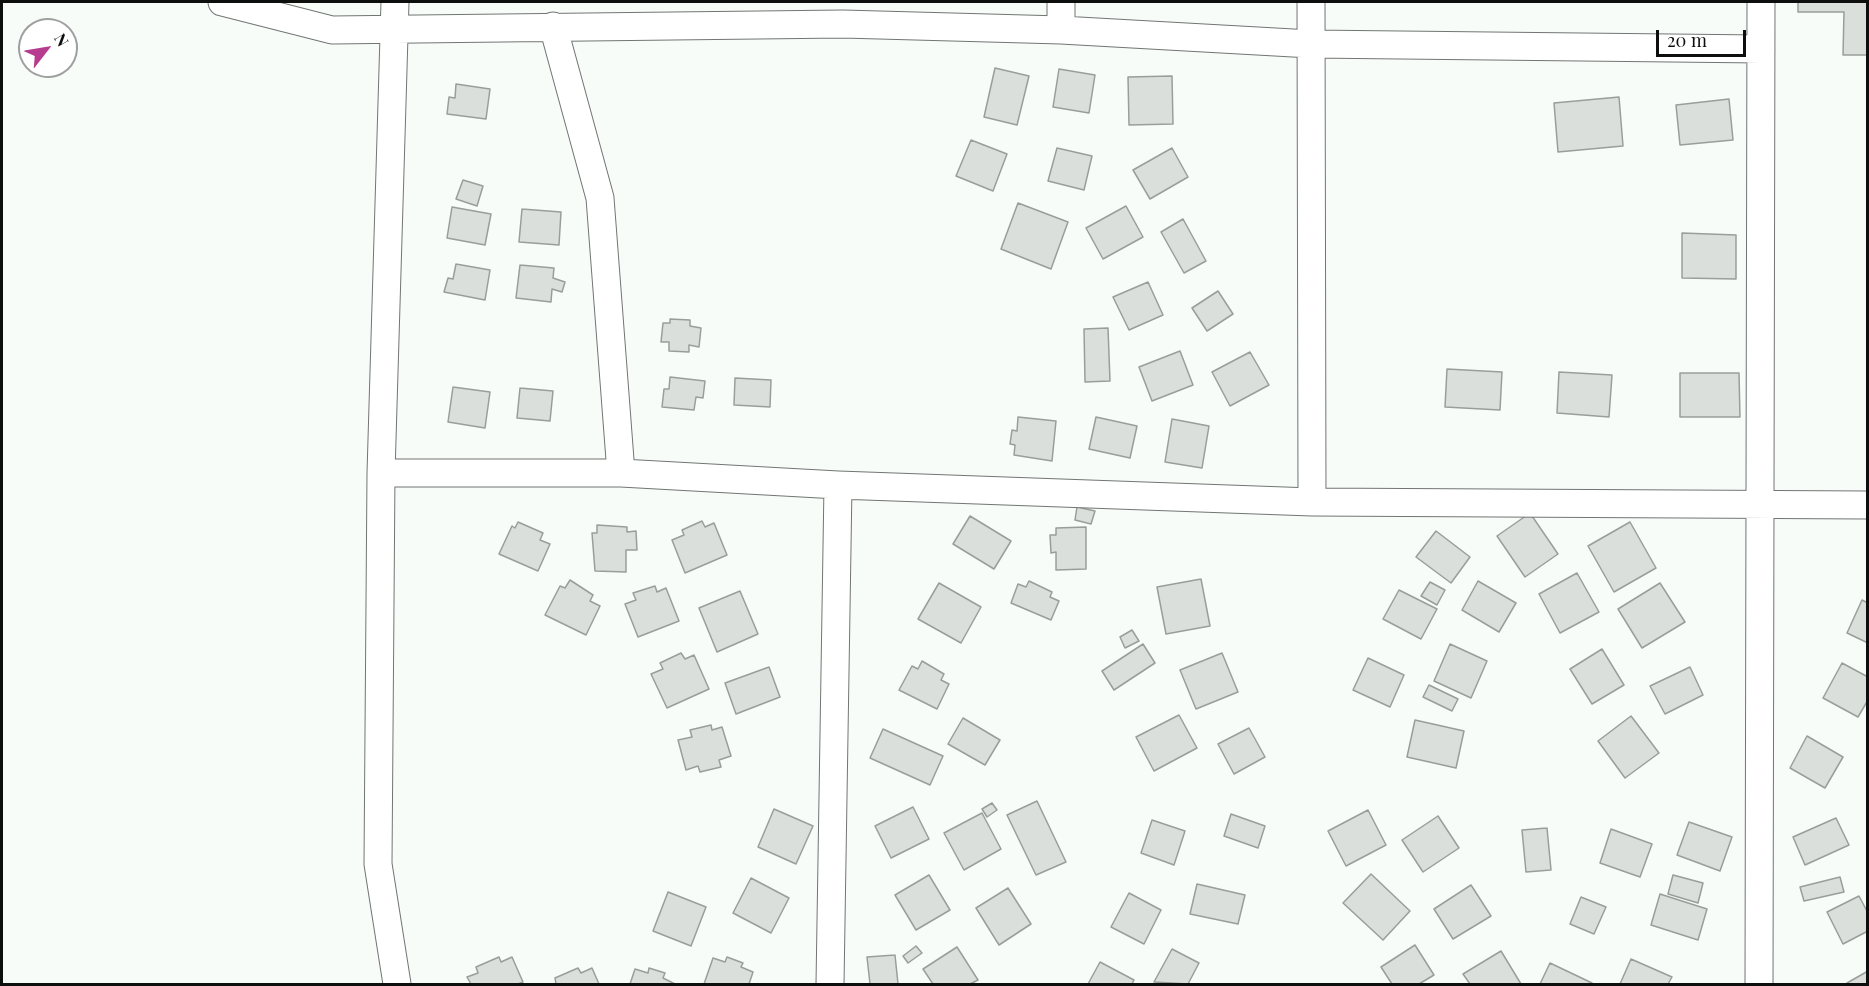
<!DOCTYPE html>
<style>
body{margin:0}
#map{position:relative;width:1869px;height:986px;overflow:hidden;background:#f7fcf9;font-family:"Playfair Display",serif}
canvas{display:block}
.frame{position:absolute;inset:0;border:3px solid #0d0f0e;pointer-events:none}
.north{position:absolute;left:18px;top:18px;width:60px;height:60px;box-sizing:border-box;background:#fff;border:2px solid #9e9f9f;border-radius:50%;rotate:59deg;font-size:16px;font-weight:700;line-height:24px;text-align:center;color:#0d0f0e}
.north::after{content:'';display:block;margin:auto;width:21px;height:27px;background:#b73c8f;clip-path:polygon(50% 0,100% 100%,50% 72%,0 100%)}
.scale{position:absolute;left:1656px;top:30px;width:90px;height:27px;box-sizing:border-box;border:3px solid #0d0f0e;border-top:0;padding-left:8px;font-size:18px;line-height:21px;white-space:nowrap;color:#0d0f0e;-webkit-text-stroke:4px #fff;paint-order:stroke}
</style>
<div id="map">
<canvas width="1869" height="986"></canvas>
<div class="frame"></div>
<div class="north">N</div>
<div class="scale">20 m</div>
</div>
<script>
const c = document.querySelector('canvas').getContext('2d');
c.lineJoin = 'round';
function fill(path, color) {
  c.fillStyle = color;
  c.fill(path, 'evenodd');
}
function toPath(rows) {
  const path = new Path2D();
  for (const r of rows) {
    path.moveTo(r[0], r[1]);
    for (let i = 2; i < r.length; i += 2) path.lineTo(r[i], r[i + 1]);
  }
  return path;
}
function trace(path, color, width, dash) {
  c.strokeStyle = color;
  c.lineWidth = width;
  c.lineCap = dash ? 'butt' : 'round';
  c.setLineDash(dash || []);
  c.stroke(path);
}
const building = toPath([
 [1798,2,1868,2,1868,55,1843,55,1844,12,1798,12,1798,2],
 [995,68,1029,76,1017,125,984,117,995,68],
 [1059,69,1095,75,1089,113,1053,107,1059,69],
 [1172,76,1173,124,1129,125,1128,77,1172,76],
 [456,84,490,89,486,119,447,114,449,97,455,98,456,84],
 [1619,97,1623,146,1558,152,1554,103,1619,97],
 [1729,99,1733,140,1680,145,1676,105,1729,99],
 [971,140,1007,154,993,191,956,176,971,140],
 [1057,148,1092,156,1084,190,1048,181,1057,148],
 [1172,148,1188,177,1150,199,1133,170,1172,148],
 [463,180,483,186,477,206,456,199,463,180],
 [1018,203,1068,222,1051,269,1001,249,1018,203],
 [1126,206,1143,237,1103,259,1086,228,1126,206],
 [452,207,491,214,485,245,447,238,452,207],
 [522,209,561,212,559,245,519,242,522,209],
 [1183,219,1206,261,1184,273,1161,232,1183,219],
 [1682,233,1736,235,1736,279,1682,278,1682,233],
 [456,264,490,270,485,300,444,292,448,278,453,279,456,264],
 [520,265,554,268,553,278,565,282,562,292,552,289,551,302,516,298,520,265],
 [1148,282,1163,315,1129,330,1113,297,1148,282],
 [1218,291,1233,314,1207,331,1192,308,1218,291],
 [670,319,690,320,690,326,701,328,699,347,689,345,689,352,669,351,669,342,661,342,663,323,670,323,670,319],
 [1108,328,1110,381,1085,382,1084,329,1108,328],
 [1180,351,1193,385,1152,401,1139,367,1180,351],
 [1250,352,1269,385,1230,406,1212,372,1250,352],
 [1447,369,1502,372,1500,410,1445,407,1447,369],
 [1559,372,1612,375,1609,417,1557,413,1559,372],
 [1680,373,1739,373,1740,417,1680,417,1680,373],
 [670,377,705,381,703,398,696,397,694,410,662,407,664,389,669,389,670,377],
 [735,378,771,380,770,407,734,405,735,378],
 [453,387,490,392,485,428,448,422,453,387],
 [520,388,553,391,550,421,517,418,520,388],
 [1018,417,1056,421,1052,461,1014,455,1015,445,1010,444,1012,430,1017,431,1018,417],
 [1096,417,1137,426,1130,458,1089,449,1096,417],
 [1172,419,1209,426,1202,468,1165,462,1172,419],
 [1077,507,1095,511,1091,524,1075,520,1077,507],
 [1530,513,1558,554,1525,577,1497,536,1530,513],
 [970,516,1011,541,994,569,953,544,970,516],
 [702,521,705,527,714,523,727,555,685,573,672,540,684,535,682,530,702,521],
 [518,522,543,533,540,540,550,544,538,571,499,554,512,526,515,528,518,522],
 [1630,522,1656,568,1614,592,1588,546,1630,522],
 [597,525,627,527,627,532,636,531,637,550,626,550,626,572,595,571,592,533,597,533,597,525],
 [1086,527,1086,569,1056,570,1056,552,1051,553,1050,535,1056,535,1056,528,1086,527],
 [1436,531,1470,557,1451,583,1416,557,1436,531],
 [1577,573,1599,612,1560,633,1539,594,1577,573],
 [1201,579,1210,626,1166,634,1157,587,1201,579],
 [570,580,593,595,590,601,600,606,586,635,545,615,560,586,565,588,570,580],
 [1029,581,1052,592,1050,597,1059,601,1051,620,1011,603,1018,584,1026,587,1029,581],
 [1478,581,1516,603,1499,632,1462,610,1478,581],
 [1430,582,1445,590,1437,605,1421,596,1430,582],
 [939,583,981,607,961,643,918,619,939,583],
 [1660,583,1685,622,1642,648,1618,609,1660,583],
 [655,586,657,592,666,588,679,621,638,637,625,604,636,600,633,593,655,586],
 [1399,590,1437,609,1421,639,1383,619,1399,590],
 [740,591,758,634,717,652,699,608,740,591],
 [1862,600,1868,603,1868,643,1847,633,1862,600],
 [1132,630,1139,641,1125,648,1120,637,1132,630],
 [1143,644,1155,663,1114,690,1102,671,1143,644],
 [1450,644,1487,661,1471,698,1434,681,1450,644],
 [1602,649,1624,685,1592,704,1570,669,1602,649],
 [681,653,685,659,694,655,709,689,667,708,651,674,663,669,660,663,681,653],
 [1222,653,1238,692,1196,709,1180,670,1222,653],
 [1368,658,1404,675,1390,707,1353,690,1368,658],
 [922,661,944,674,941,680,949,684,937,709,899,690,912,666,918,669,922,661],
 [1842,663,1868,677,1868,700,1858,717,1823,698,1842,663],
 [769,667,780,697,736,714,725,683,769,667],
 [1690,667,1703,695,1665,714,1650,686,1690,667],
 [1429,685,1458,699,1452,711,1423,697,1429,685],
 [1179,715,1197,748,1154,771,1136,737,1179,715],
 [1631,716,1659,753,1625,778,1598,741,1631,716],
 [963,718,1000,740,985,765,948,744,963,718],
 [1415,720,1464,731,1456,768,1407,757,1415,720],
 [711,725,712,730,722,727,731,756,719,760,721,767,700,772,698,766,686,770,678,740,692,737,690,730,711,725],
 [1249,728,1265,757,1234,774,1218,744,1249,728],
 [883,729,943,756,930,785,870,758,883,729],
 [1807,736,1843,757,1825,788,1790,768,1807,736],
 [1037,801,1066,862,1036,875,1007,815,1037,801],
 [992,803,997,810,987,817,982,809,992,803],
 [913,807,929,839,891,858,875,826,913,807],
 [774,809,813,826,796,864,758,847,774,809],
 [1368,810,1386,845,1346,866,1328,831,1368,810],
 [982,813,1001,849,964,870,944,833,982,813],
 [1231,814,1265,826,1258,848,1224,836,1231,814],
 [1438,816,1459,848,1423,872,1402,840,1438,816],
 [1836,818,1849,845,1805,865,1793,837,1836,818],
 [1152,820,1185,831,1174,865,1141,853,1152,820],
 [1689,822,1732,837,1720,871,1677,855,1689,822],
 [1547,828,1551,870,1526,872,1522,830,1547,828],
 [1611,829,1652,844,1640,877,1600,863,1611,829],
 [1371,874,1410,911,1383,940,1343,903,1371,874],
 [929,875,950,910,916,930,895,895,929,875],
 [1673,875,1703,883,1698,903,1668,894,1673,875],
 [1840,877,1844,892,1804,901,1800,887,1840,877],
 [751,878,789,898,771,933,733,913,751,878],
 [1197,884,1245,895,1238,924,1190,914,1197,884],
 [1471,885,1491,916,1453,939,1434,909,1471,885],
 [1008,888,1031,924,999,945,976,908,1008,888],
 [668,892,706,907,691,946,653,931,668,892],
 [1129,893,1161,910,1144,944,1111,927,1129,893],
 [1660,894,1707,909,1698,940,1651,925,1660,894],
 [1859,896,1868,913,1868,931,1843,944,1827,912,1859,896],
 [1581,897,1606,907,1594,934,1570,924,1581,897],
 [1415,945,1434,975,1419,984,1392,984,1381,967,1415,945],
 [916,946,922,953,908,963,903,956,916,946],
 [957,947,978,980,970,984,933,984,923,969,957,947],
 [1172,949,1199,963,1188,984,1154,982,1172,949],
 [1501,951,1521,984,1470,984,1463,974,1501,951],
 [895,955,898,984,870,984,867,957,895,955],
 [499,957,501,962,512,957,523,982,518,984,471,984,467,977,478,973,476,967,499,957],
 [727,957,743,963,741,967,753,972,749,984,704,984,713,958,725,962,727,957],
 [1631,959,1672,977,1668,984,1620,984,1631,959],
 [1100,962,1134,980,1132,984,1088,984,1100,962],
 [1550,963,1592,983,1591,984,1540,984,1550,963],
 [578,968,581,973,592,968,599,984,556,984,555,978,578,968],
 [649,968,665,973,663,978,675,984,630,984,635,969,648,973,649,968],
 [1868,971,1868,984,1848,984,1847,983,1868,971]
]);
const street = toPath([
 [222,2,332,30,843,24,1061,30,1311,44,1761,49],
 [395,2,381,473,378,864,397,984],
 [1061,2,1061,30],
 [1311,2,1312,502],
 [553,26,600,198,621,473],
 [381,473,621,473,838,485,1312,502,1868,505],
 [830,984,838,485],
 [1759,984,1761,2]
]);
fill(building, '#dadfdc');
trace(building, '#999e9b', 1.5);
trace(street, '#717573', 29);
trace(street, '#fff', 27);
</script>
